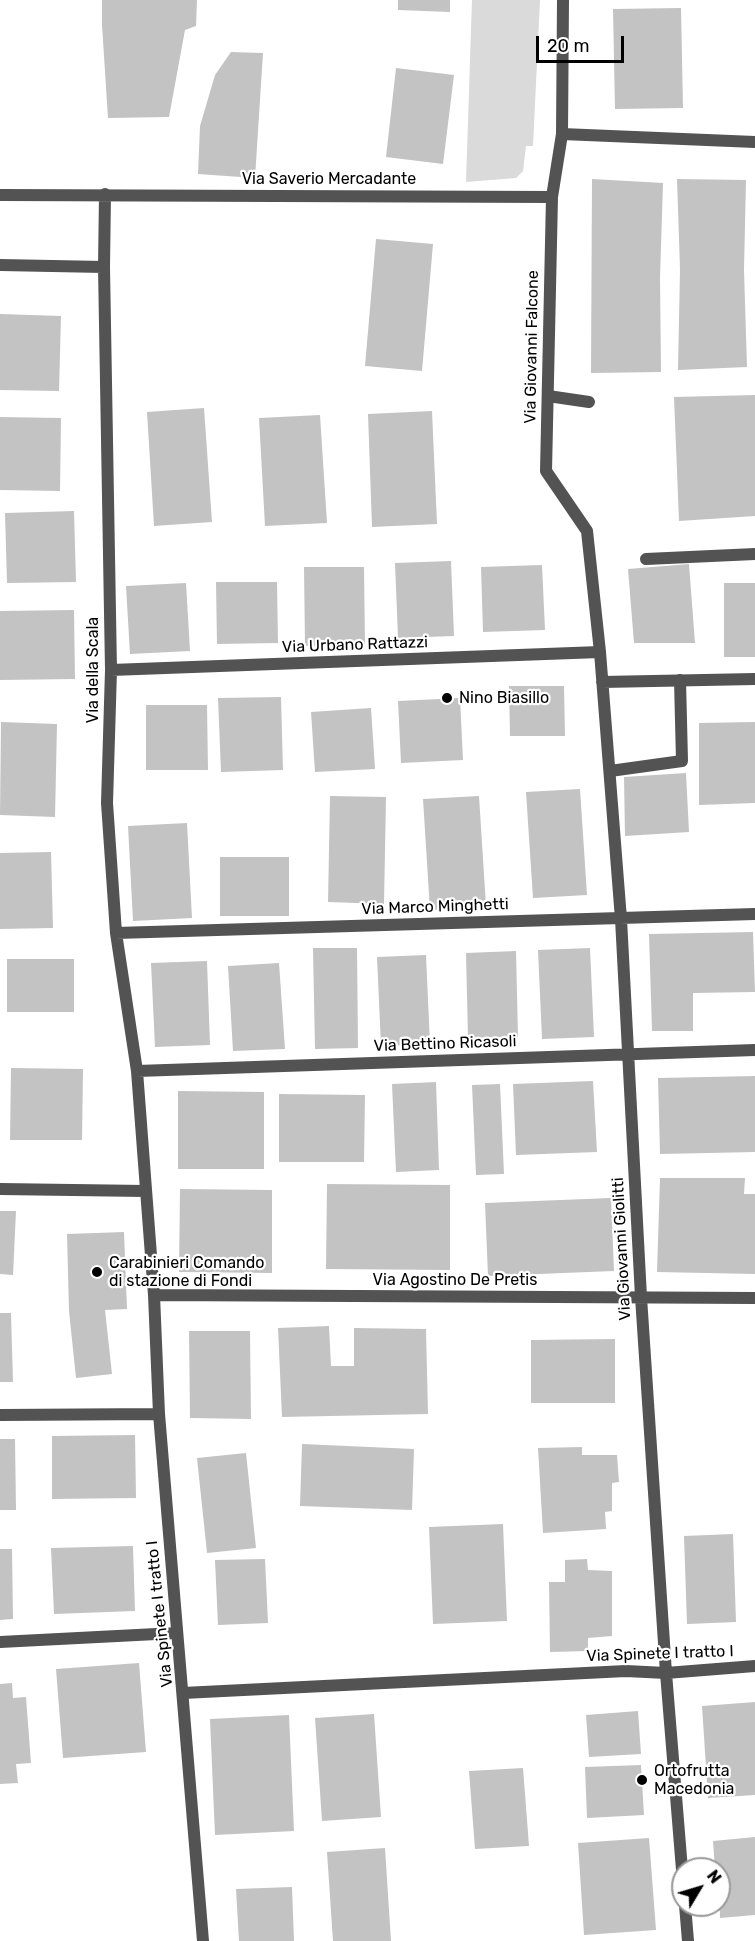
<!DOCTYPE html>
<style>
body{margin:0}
#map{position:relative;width:755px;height:1941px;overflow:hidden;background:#fff;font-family:Rubik,sans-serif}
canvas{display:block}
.north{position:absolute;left:671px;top:1857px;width:60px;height:60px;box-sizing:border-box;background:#fff;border:2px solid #999;border-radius:50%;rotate:52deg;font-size:16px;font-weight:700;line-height:24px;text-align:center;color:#000}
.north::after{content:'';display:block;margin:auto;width:21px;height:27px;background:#000;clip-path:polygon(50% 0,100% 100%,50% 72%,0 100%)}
.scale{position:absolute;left:536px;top:36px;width:88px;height:27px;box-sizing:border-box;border:3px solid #000;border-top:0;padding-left:8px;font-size:18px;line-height:21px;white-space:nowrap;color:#000;-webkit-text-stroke:4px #fff;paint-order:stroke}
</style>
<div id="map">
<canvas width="755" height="1941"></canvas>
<div class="north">N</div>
<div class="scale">20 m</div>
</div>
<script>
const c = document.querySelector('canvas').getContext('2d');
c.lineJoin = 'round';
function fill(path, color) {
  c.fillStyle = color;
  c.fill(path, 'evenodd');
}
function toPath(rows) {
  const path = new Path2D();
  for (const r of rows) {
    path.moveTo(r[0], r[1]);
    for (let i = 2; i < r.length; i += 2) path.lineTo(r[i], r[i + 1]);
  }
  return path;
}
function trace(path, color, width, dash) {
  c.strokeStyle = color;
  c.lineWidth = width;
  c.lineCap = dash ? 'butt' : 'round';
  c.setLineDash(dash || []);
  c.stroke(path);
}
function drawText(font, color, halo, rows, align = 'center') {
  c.font = font + ' Rubik,sans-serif';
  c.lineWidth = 4.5;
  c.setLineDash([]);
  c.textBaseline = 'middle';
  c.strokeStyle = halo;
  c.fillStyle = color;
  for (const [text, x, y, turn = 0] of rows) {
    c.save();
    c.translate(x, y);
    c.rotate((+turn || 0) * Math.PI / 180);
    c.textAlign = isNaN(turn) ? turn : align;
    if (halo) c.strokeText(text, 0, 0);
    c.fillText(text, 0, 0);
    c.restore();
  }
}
const green = toPath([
 [472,0,540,0,533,146,526,146,523,171,516,178,466,182]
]);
const building = toPath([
 [102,0,197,0,196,26,185,30,169,117,108,118,102,25],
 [398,0,450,0,450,12,398,10],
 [681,8,683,108,615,109,613,9],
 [231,52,263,53,255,178,198,174,200,126,215,75],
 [396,68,454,75,443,164,386,157],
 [592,179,663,183,660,278,661,372,591,373],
 [677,179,746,180,744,270,747,367,678,370,680,269],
 [376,239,433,244,422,371,365,366],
 [0,314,61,316,59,391,0,390],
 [755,395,755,516,679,521,674,397],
 [204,408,212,522,154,526,147,412],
 [432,411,437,524,372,527,368,414],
 [320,415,327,523,265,526,259,418],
 [0,417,61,418,60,491,0,490],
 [74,511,76,582,7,583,5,513],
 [451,561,454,636,398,638,395,563],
 [689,564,695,643,634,643,628,569],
 [542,565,545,630,483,632,481,567],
 [304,567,364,567,365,646,305,646],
 [216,582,277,582,278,643,217,644],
 [186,583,190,651,130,654,126,586],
 [724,583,755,583,755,657,724,657],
 [74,610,75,679,0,680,0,611],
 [509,686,564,686,565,736,510,736],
 [281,697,283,770,221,772,218,698],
 [460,698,463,760,401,763,398,701],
 [146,705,207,705,208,770,146,770],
 [371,708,375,769,315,772,311,712],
 [1,722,57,724,55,817,0,815],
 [755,722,755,803,699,805,699,723],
 [686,773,689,832,625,836,624,777],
 [580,789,587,895,533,898,526,792],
 [330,796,386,797,384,904,328,902],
 [479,796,486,906,430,910,423,799],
 [187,823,192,918,133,921,128,826],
 [51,852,53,928,0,929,0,853],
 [220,857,289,857,289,916,220,916],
 [753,932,755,992,693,993,693,1031,652,1031,649,934],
 [313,948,357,948,358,1048,315,1049],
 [590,948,594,1037,542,1039,538,950],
 [516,951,518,1037,468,1038,466,953],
 [426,955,430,1044,381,1046,377,957],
 [7,959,74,959,74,1012,7,1012],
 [207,961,210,1045,155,1047,151,963],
 [279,963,285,1049,233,1051,228,966],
 [11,1068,83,1069,82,1140,10,1140],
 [755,1076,755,1152,660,1154,658,1078],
 [593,1081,597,1152,516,1155,513,1084],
 [436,1082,439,1170,396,1172,392,1084],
 [500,1084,504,1174,476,1175,472,1085],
 [178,1091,264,1092,264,1169,178,1169],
 [279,1094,365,1095,364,1162,279,1162],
 [660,1178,745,1178,744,1194,755,1194,755,1274,657,1272],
 [327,1184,450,1185,450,1270,326,1269],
 [180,1189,272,1190,272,1273,179,1272],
 [611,1198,614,1271,488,1276,485,1203],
 [0,1211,16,1211,13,1275,0,1274],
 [124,1232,127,1309,105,1310,112,1374,76,1378,69,1311,67,1234],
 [0,1313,11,1313,13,1382,0,1382],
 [329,1326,331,1366,354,1366,354,1328,426,1329,428,1414,282,1417,278,1328],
 [189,1331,250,1331,251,1419,190,1418],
 [615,1339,615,1403,531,1403,531,1340],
 [135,1435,136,1498,52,1499,52,1436],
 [0,1439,15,1439,16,1510,0,1510],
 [302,1444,414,1449,412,1510,300,1506],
 [582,1447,582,1455,617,1455,619,1482,612,1483,612,1511,605,1512,606,1529,543,1533,538,1448],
 [246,1453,256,1548,207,1553,197,1458],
 [503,1524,507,1621,433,1624,429,1527],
 [733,1534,736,1622,687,1624,684,1536],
 [133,1546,135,1611,54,1614,51,1548],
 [0,1549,12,1549,13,1619,0,1620],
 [265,1559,268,1623,218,1625,215,1560],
 [587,1559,588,1570,612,1571,612,1636,588,1638,588,1651,550,1652,549,1582,565,1582,565,1560],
 [139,1663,146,1752,63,1758,56,1669],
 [12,1683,13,1698,26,1697,31,1763,16,1764,18,1783,0,1784,0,1684],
 [755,1702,755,1795,708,1798,702,1706],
 [638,1711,641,1754,589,1757,586,1715],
 [374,1714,381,1817,322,1821,315,1718],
 [289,1715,294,1831,215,1835,210,1719],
 [641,1765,644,1815,587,1818,585,1767],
 [523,1768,529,1846,475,1849,469,1771],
 [755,1837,755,1915,720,1918,719,1869,715,1869,713,1841],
 [649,1838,656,1930,584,1935,578,1843],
 [385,1848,391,1941,333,1941,327,1852],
 [292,1887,294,1941,239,1941,236,1889]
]);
const service = toPath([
 [548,396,589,402]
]);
const pedestrian = toPath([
 [610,771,682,761,680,680]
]);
const minor = toPath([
 [563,0,562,134,552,197,546,471,587,531,600,652,621,919,641,1297,666,1673,683,1882],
 [562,134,755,142],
 [0,195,552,197],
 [0,265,104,267,105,194],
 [104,267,111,670,107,803,116,933,137,1071,154,1295,159,1414,203,1941],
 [646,559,755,554],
 [111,670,600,652],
 [602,682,755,679],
 [116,933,755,914],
 [137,1071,755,1050],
 [0,1189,145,1191],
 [154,1295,755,1298],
 [0,1415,159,1414],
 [0,1642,176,1633],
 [183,1693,626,1671,666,1673,755,1666],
 [685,1905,688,1941]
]);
const markers = [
 [447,698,6,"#000"],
 [97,1272,6,"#000"],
 [642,1780,6,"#000"]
];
const streetNames = [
 ["Via Saverio Mercadante",329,179],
 ["Via Giovanni Falcone",532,347,-89],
 ["Via Urbano Rattazzi",355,645,-2],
 ["Via della Scala",93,670,-90],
 ["Via Marco Minghetti",435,907,-2],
 ["Via Bettino Ricasoli",445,1044,-2],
 ["Via Giovanni Giolitti",622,1249,-93],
 ["Via Agostino De Pretis",455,1280],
 ["Via Spinete I tratto I",160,1614,-96],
 ["Via Spinete I tratto I",660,1654,-2]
];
const poiNames = [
 ["Nino Biasillo",459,698],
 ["Carabinieri Comando",109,1263],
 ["di stazione di Fondi",109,1281],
 ["Ortofrutta",654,1771],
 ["Macedonia",654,1789]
];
fill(green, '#dadada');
fill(building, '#c3c3c3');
trace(service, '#535353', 12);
trace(pedestrian, '#535353', 12);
trace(minor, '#535353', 12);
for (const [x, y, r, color] of markers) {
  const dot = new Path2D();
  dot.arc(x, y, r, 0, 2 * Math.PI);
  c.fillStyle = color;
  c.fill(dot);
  trace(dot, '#fff', 2);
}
drawText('16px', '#000', '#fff', streetNames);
drawText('16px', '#000', '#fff', poiNames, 'left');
</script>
